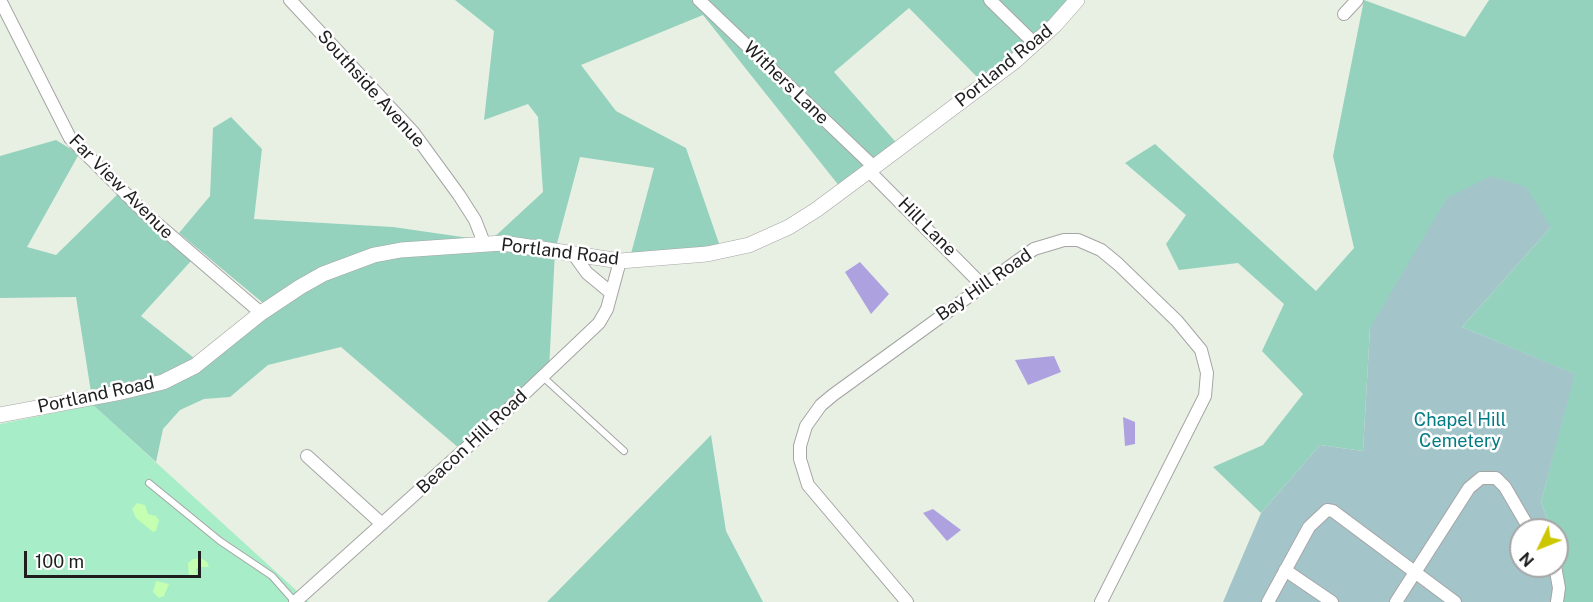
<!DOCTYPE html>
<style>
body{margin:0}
#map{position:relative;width:1593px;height:602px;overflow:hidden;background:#e8f0e3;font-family:"Public Sans",sans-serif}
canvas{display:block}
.north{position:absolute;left:1509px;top:518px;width:60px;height:60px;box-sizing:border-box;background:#fff;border:2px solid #a5a5a5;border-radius:50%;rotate:227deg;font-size:16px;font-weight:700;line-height:24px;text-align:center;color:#1e1e1e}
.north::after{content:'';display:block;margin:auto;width:21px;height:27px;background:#ccc700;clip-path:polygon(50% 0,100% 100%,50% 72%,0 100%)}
.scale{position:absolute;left:24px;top:551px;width:177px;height:27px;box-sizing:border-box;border:3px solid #1e1e1e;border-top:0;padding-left:8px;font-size:18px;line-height:21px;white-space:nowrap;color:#1e1e1e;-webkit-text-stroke:4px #fff;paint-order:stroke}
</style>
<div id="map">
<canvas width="1593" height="602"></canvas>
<div class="north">N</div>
<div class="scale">100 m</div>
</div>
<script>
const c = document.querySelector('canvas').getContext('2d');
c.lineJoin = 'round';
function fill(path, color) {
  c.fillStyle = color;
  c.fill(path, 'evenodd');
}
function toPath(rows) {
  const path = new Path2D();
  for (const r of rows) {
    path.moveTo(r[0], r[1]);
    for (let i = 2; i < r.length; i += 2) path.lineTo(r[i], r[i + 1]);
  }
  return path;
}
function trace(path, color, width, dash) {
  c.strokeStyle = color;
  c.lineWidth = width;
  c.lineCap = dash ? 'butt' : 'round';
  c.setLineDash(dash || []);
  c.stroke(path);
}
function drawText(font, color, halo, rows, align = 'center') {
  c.font = font + ' "Public Sans",sans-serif';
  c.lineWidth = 5;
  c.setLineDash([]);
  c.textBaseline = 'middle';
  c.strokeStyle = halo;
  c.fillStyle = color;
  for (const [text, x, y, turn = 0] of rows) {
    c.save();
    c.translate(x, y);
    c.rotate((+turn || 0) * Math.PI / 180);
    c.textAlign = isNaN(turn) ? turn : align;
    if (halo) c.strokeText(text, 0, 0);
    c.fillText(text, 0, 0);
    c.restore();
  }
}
const grass = toPath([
 [93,405,309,602,0,602,0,424]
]);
const forest = toPath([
 [455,0,1076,0,983,83,909,8,834,72,901,148,844,192,703,15,581,65,616,111,686,148,723,255,629,261,654,168,580,157,555,251,549,370,460,449,341,347,268,365,230,397,204,399,180,410,163,429,156,462,93,405,76,297,0,298,0,156,56,140,79,154,27,247,56,255,119,193,191,261,141,316,199,362,269,308,179,233,210,196,213,128,231,117,262,149,254,219,393,227,490,241,543,192,538,117,528,104,484,120,494,31],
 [1364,0,1465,37,1489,0,1593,0,1593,602,1560,602,1563,561,1557,546,1557,530,1551,530,1541,502,1574,374,1462,327,1551,227,1370,328,1363,451,1320,445,1261,513,1213,467,1263,445,1303,394,1262,351,1284,304,1238,263,1179,270,1166,244,1186,215,1125,163,1155,144,1316,291,1354,248,1333,156],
 [711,435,726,531,763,602,547,602]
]);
const sand = toPath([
 [137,503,145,505,148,514,156,516,159,520,156,531,153,532,136,518,132,509],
 [201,558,207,562,209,567,199,567,196,569,197,576,189,576,188,563,193,559],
 [156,581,169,584,164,596,159,598,153,592]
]);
const cemetery = toPath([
 [1491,176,1526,187,1551,227,1462,327,1575,374,1541,502,1551,530,1521,530,1521,566,1557,566,1557,546,1563,561,1560,602,1223,602,1261,513,1320,445,1363,451,1370,328,1447,198]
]);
const water = toPath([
 [860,262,889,294,871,314,845,272],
 [1054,356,1061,372,1028,385,1015,360],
 [1123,417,1135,422,1135,444,1125,446],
 [933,509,961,530,947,541,923,513]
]);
const service = toPath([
 [543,377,624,451],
 [149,483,220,541,272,576,295,602]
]);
const minor = toPath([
 [0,0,70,138,147,215,261,313],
 [290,0,413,132,459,195,475,220,484,243],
 [699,0,874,167],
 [990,0,1034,43],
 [1344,14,1357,0],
 [869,171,982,285],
 [574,255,587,273,610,292],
 [307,456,382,524],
 [1555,566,1559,588,1557,602],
 [1285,570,1332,602],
 [295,602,483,433,599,323,607,309,620,261],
 [907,602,808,485,800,459,800,446,806,426,821,405,833,395,1034,249,1064,240,1078,240,1101,250,1118,264,1177,321,1201,350,1207,373,1205,396,1101,602],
 [1268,602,1309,527,1327,510,1333,511,1455,602],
 [1396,602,1469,488,1481,478,1496,478,1505,487,1530,530]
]);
const tertiary = toPath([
 [0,415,117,393,163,382,195,366,261,313,300,287,323,274,374,255,401,250,503,243,620,261,707,254,749,245,789,227,816,210,874,167,1015,61,1055,25,1077,0]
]);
const streetNames = [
 ["Portland Road",1004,66,-39],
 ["Withers Lane",786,83,44],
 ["Southside Avenue",371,89,48],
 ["Far View Avenue",121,187,45],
 ["Hill Lane",927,227,45],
 ["Portland Road",560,252,7],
 ["Bay Hill Road",984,285,-35],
 ["Portland Road",96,395,-12],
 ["Beacon Hill Road",472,442,-43]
];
const parkNames = [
 ["Chapel Hill",1460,420],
 ["Cemetery",1460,441]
];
fill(grass, '#a6edc8');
fill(forest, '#95d2be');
fill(sand, '#c4ffb2');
fill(cemetery, '#a3c5ca');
fill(water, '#ada1e0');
trace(service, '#a5a5a5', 8);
trace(minor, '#a5a5a5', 14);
trace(tertiary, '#a5a5a5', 16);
trace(service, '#fff', 6);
trace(minor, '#fff', 12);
trace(tertiary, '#fff', 15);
drawText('18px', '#1e1e1e', '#fff', streetNames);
drawText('18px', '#047c84', '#fff', parkNames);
</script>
